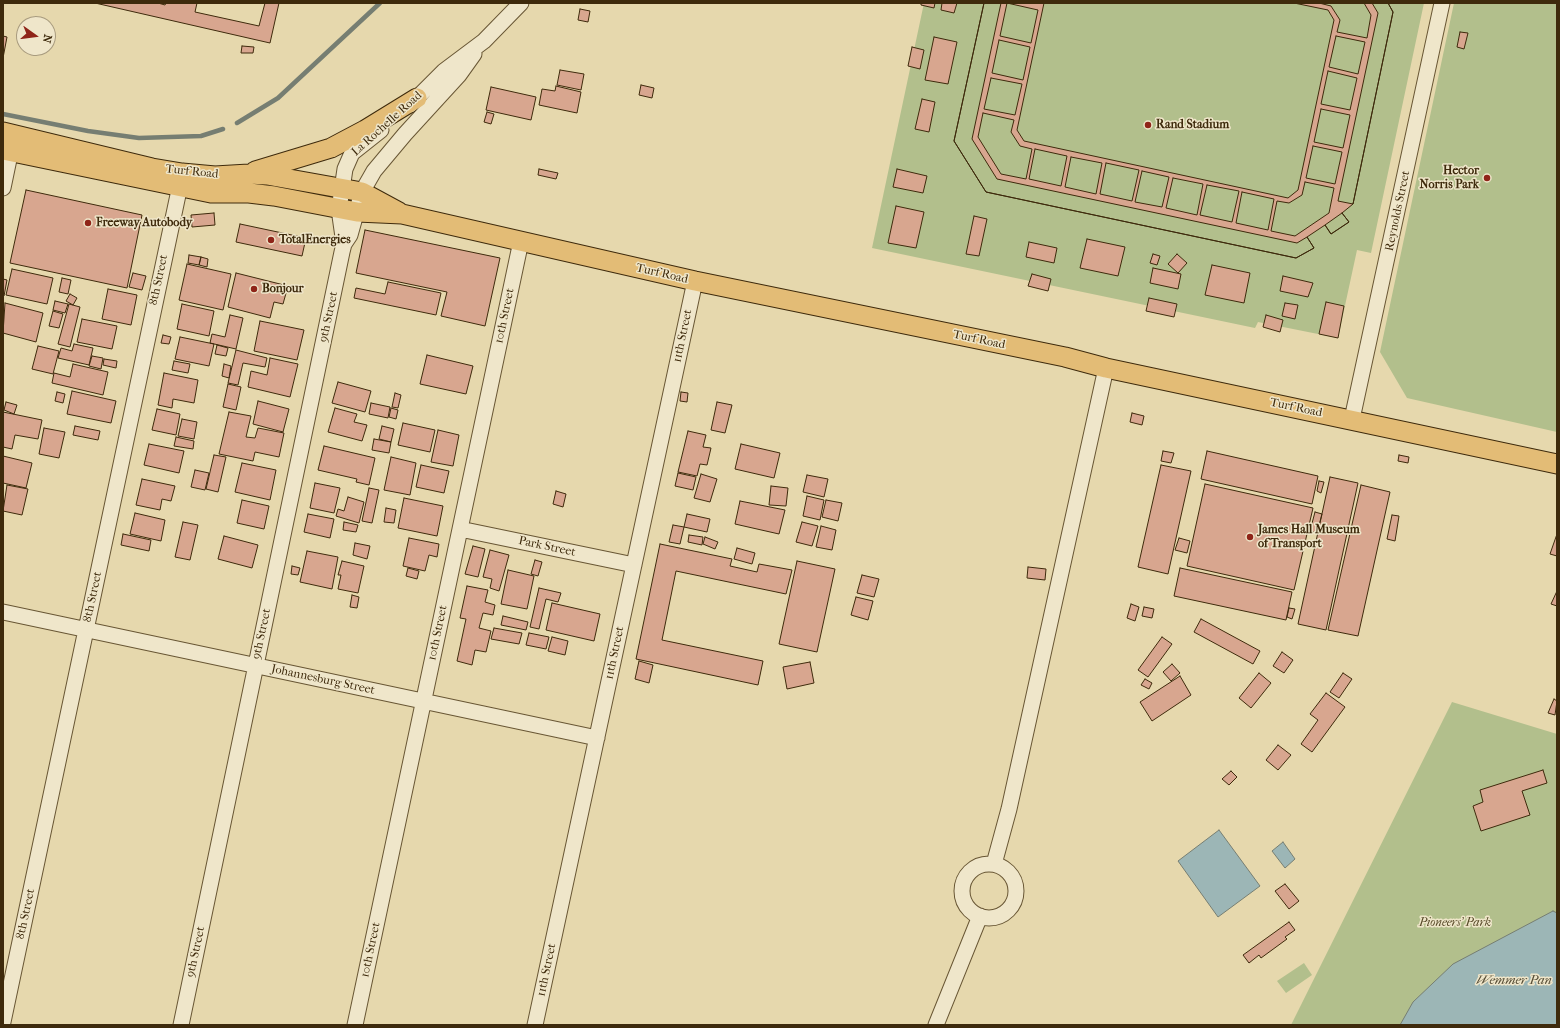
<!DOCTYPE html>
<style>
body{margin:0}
#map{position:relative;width:1560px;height:1028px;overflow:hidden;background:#e6d8ad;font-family:"IM FELL French Canon",serif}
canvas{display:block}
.frame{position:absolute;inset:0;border:4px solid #3e2a0c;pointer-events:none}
.north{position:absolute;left:16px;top:16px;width:40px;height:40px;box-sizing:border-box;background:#efe6ca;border:1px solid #a89b7e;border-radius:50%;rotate:104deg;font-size:11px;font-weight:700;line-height:16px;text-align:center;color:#3e2a0c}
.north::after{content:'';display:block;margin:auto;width:14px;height:18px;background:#8f2418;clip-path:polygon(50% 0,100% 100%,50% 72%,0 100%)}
</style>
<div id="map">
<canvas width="1560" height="1028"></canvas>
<div class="frame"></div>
<div class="north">N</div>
</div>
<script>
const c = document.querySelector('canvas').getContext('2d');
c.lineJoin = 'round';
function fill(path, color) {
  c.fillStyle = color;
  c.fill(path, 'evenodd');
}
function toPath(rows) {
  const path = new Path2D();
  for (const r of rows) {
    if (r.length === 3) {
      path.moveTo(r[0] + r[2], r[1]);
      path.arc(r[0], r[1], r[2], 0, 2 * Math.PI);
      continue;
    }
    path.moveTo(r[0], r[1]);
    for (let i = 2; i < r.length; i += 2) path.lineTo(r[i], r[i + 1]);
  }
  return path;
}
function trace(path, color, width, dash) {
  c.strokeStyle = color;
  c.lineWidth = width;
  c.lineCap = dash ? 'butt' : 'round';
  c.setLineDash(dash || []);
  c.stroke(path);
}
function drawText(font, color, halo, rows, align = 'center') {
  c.font = font + ' "IM FELL French Canon",serif';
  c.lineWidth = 3;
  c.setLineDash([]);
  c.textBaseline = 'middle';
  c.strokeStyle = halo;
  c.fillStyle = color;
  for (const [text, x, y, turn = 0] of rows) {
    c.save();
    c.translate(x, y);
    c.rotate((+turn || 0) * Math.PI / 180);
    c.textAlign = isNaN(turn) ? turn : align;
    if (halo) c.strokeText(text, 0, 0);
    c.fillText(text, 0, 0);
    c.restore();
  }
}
const green = toPath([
 [924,3,1424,3,1371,253,1357,250,1338,338,1258,322,1255,328,872,248],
 [1454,3,1557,3,1557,432,1407,398,1380,352],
 [1452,702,1557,734,1557,1025,1291,1025],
 [1304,963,1312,975,1286,993,1277,981]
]);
const water = toPath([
 [1219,830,1260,886,1218,917,1178,861,1219,830],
 [1283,842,1295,859,1285,868,1272,851,1283,842],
 [1553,911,1557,913,1557,1025,1400,1025,1413,1002,1453,964,1553,911]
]);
const stream = toPath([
 [3,114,88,131,139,138,201,136,223,129],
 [237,123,278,98,380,3]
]);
const building = toPath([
 [95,3,158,3,165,5,166,3,197,3,195,12,259,26,265,3,279,3,270,43,95,3],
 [921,3,935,3,934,8,921,5,921,3],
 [942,3,957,3,954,13,941,10,942,3],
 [984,3,1044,3,1017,130,1024,141,1288,198,1298,190,1334,20,1328,10,1294,3,1388,3,1393,12,1353,204,1342,213,1349,222,1331,234,1325,225,1307,237,1314,248,1296,258,986,192,954,141,984,3],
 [984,3,1001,3,972,139,997,179,1297,243,1307,237,1314,248,1296,258,986,192,954,141,984,3],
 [1007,3,1038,10,1031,43,1000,36,1007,3],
 [1319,3,1364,3,1371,15,1367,38,1337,32,1340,20,1331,6,1319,3],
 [1372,3,1388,3,1393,12,1353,204,1338,201,1378,13,1372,3],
 [580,9,590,11,588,22,578,20,580,9],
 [1460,32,1468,33,1464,49,1457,47,1460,32],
 [3,36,7,37,3,58,3,36],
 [1336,36,1365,42,1358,74,1329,67,1336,36],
 [934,37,957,42,948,84,925,80,934,37],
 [999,40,1030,47,1023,80,992,73,999,40],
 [242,46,254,47,253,53,241,53,242,46],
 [912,47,924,50,920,69,908,66,912,47],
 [560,70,584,74,581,90,557,85,560,70],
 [1328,71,1357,78,1350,110,1321,104,1328,71],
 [991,78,1022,84,1015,115,984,109,991,78],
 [641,85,654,88,652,98,639,95,641,85],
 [556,86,581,92,577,113,539,105,542,89,555,91,556,86],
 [491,87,536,97,531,120,486,110,491,87],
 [922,99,935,102,929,132,915,129,922,99],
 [1321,109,1350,115,1343,148,1314,142,1321,109],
 [487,112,494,114,491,124,484,122,487,112],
 [983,113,1014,120,1011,132,1020,146,1032,149,1026,179,1001,174,978,137,983,113],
 [1313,146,1342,152,1335,184,1306,178,1313,146],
 [1035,149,1067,156,1061,186,1029,179,1035,149],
 [1071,157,1102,163,1096,194,1065,187,1071,157],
 [1106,163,1139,170,1132,201,1100,194,1106,163],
 [539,169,558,173,556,179,538,175,539,169],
 [897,169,927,176,923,193,893,187,897,169],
 [1142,171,1169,177,1162,207,1135,202,1142,171],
 [1173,178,1203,184,1197,215,1166,208,1173,178],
 [1305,182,1334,188,1329,213,1295,236,1271,231,1277,201,1289,203,1302,195,1305,182],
 [1207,185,1239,191,1232,222,1200,215,1207,185],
 [26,190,142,215,127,288,10,263,26,190],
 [1242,192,1274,199,1268,230,1236,223,1242,192],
 [896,206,924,212,916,248,888,243,896,206],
 [214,213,215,225,192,227,191,215,214,213],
 [1342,213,1349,222,1331,234,1325,225,1342,213],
 [974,216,987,219,979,256,966,254,974,216],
 [240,224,306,238,302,256,236,242,240,224],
 [365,230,500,258,485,326,441,316,447,292,356,273,365,230],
 [1087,239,1125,247,1118,276,1080,268,1087,239],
 [1029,242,1057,248,1054,263,1026,257,1029,242],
 [1153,254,1160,256,1157,265,1150,263,1153,254],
 [1177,254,1187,263,1178,273,1168,264,1177,254],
 [189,255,201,257,199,265,188,263,189,255],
 [201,257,208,259,207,267,199,265,201,257],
 [187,264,231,274,223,310,179,300,187,264],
 [1212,265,1250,273,1244,303,1205,295,1212,265],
 [1153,268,1181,274,1178,289,1150,283,1153,268],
 [12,269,53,278,47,304,6,295,12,269],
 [133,273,146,276,142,290,129,287,133,273],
 [236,273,288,286,283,304,274,302,270,318,228,307,236,273],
 [1032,274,1051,279,1048,291,1028,286,1032,274],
 [1283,276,1313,283,1308,297,1280,291,1283,276],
 [62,278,71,280,68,294,59,292,62,278],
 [3,279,7,280,4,296,3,296,3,279],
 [388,282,441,293,436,315,354,298,356,288,385,294,388,282],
 [108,289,137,295,131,325,102,319,108,289],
 [70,294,77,298,73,305,66,301,70,294],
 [1149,298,1177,304,1174,317,1146,311,1149,298],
 [55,301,68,304,65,313,53,310,55,301],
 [1326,302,1344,306,1338,338,1319,334,1326,302],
 [5,303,43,313,36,342,3,333,5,303],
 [1285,303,1298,305,1295,319,1282,316,1285,303],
 [69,304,80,307,70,347,58,344,69,304],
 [182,304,214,311,209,336,177,329,182,304],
 [53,311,63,314,59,328,49,326,53,311],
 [230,315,243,318,236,349,210,343,212,334,225,337,230,315],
 [1266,315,1283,320,1280,332,1263,327,1266,315],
 [82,319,117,326,112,349,77,342,82,319],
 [260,321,304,330,297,360,254,351,260,321],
 [163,335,171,337,169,344,161,343,163,335],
 [180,337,214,344,209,366,175,359,180,337],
 [74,344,93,348,89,365,58,358,61,348,72,351,74,344],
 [217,345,228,348,226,356,215,354,217,345],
 [38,346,59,351,53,374,32,369,38,346],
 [236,350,267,358,265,367,243,363,238,385,228,383,236,350],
 [427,355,473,366,466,394,420,384,427,355],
 [92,356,103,358,101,369,89,366,92,356],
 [270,358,298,364,290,397,248,387,251,371,267,375,270,358],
 [104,359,117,361,116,368,103,365,104,359],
 [174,361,190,364,188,373,172,370,174,361],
 [73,364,108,372,103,395,52,383,54,373,70,377,73,364],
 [224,364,231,366,229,378,222,376,224,364],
 [164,373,198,380,194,403,173,399,172,408,158,405,164,373],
 [338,382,371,391,365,412,332,403,338,382],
 [228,384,241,387,236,410,223,407,228,384],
 [72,391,116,401,111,423,67,414,72,391],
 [57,392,65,394,63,403,55,401,57,392],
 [681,392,688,393,687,402,680,401,681,392],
 [395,393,401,395,398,408,392,407,395,393],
 [258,401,289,409,283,432,253,424,258,401],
 [6,402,17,405,14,414,4,410,6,402],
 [717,402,732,405,725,433,711,430,717,402],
 [371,403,390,407,388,418,369,414,371,403],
 [335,408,357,414,354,422,367,425,362,441,328,432,335,408],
 [391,408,398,410,396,419,389,417,391,408],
 [157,409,180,414,176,435,152,430,157,409],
 [3,412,42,420,38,439,15,435,12,449,3,447,3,412],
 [229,412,251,416,246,437,255,438,258,428,284,433,279,457,255,452,253,461,219,454,229,412],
 [1132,413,1144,416,1142,425,1130,422,1132,413],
 [182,419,197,422,194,439,178,436,182,419],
 [403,423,435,430,430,452,398,445,403,423],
 [75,426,100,431,98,440,73,435,75,426],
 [382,426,394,429,391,442,379,439,382,426],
 [44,428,65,432,59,458,39,454,44,428],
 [438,430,459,435,453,466,431,462,438,430],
 [688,431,706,435,703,447,711,448,707,465,700,464,697,476,678,472,688,431],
 [176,437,194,441,193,449,174,446,176,437],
 [374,439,391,442,389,453,372,450,374,439],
 [149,444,184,451,179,473,144,465,149,444],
 [741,444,780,453,774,478,735,469,741,444],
 [324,446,375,458,369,485,356,482,357,479,318,470,324,446],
 [1163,451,1174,453,1171,463,1161,461,1163,451],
 [1207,451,1318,476,1312,504,1201,479,1207,451],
 [214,455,226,457,218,492,206,489,214,455],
 [1399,455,1409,457,1408,463,1398,461,1399,455],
 [3,456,32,463,26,488,3,483,3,456],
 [391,457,416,463,410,495,384,490,391,457],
 [242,463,276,470,270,500,235,492,242,463],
 [421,465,449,471,444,493,416,487,421,465],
 [1161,465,1191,471,1168,574,1138,567,1161,465],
 [195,470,209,473,205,490,191,487,195,470],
 [678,473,696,477,693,490,675,486,678,473],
 [701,474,717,479,710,502,694,498,701,474],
 [807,475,828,479,824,497,803,492,807,475],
 [1330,477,1358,483,1326,630,1298,624,1330,477],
 [142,479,175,486,171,501,162,499,160,510,136,505,142,479],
 [1319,481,1324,482,1321,493,1317,491,1319,481],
 [315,483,340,488,334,513,310,508,315,483],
 [1205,484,1313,508,1294,590,1187,566,1205,484],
 [7,485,28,489,22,515,3,511,7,485],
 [1361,485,1390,492,1358,636,1328,630,1361,485],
 [771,486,788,488,786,506,769,505,771,486],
 [369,488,379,490,372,523,362,521,369,488],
 [556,491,566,494,563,507,553,504,556,491],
 [807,496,824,500,820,520,803,516,807,496],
 [348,497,364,502,359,523,336,516,338,509,344,511,348,497],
 [404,498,443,506,437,536,398,528,404,498],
 [242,500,269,506,264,529,237,523,242,500],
 [826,500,842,503,838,521,822,517,826,500],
 [740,501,785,510,779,534,735,524,740,501],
 [386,508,396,510,394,523,384,522,386,508],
 [1315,512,1322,514,1317,533,1310,531,1315,512],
 [135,513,165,520,161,541,130,534,135,513],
 [308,514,334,519,330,538,304,532,308,514],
 [687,514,710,519,707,532,684,527,687,514],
 [1392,515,1399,516,1395,541,1387,539,1392,515],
 [183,522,198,525,190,560,175,557,183,522],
 [344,522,358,525,356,532,343,530,344,522],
 [802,522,818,526,812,546,796,542,802,522],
 [673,525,684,527,680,544,669,542,673,525],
 [821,526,836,530,832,550,816,547,821,526],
 [123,534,151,540,149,551,121,545,123,534],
 [1557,534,1557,556,1550,554,1557,534],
 [689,535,703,537,702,545,688,542,689,535],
 [224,536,258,545,252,568,218,559,224,536],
 [705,537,718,542,715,549,703,544,705,537],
 [409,538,439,544,437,557,429,555,425,571,403,566,409,538],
 [1179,538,1190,541,1187,553,1175,550,1179,538],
 [355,543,370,546,367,559,353,555,355,543],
 [660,544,732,559,730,566,757,572,759,564,792,570,786,594,676,571,662,640,763,661,758,685,636,659,660,544],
 [473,546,485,549,478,577,465,574,473,546],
 [737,548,755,553,752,564,734,559,737,548],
 [490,550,509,555,499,591,490,588,492,579,483,577,490,550],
 [307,551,338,557,332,589,300,582,307,551],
 [535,560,542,562,538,576,531,574,535,560],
 [342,561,364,566,358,593,338,589,341,575,338,575,342,561],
 [797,561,835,569,817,652,779,644,797,561],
 [292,566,300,568,298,575,291,574,292,566],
 [1028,567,1046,569,1045,580,1027,578,1028,567],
 [408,568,419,571,417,579,406,576,408,568],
 [1180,568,1292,592,1286,620,1174,596,1180,568],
 [508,570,534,576,527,609,501,604,508,570],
 [862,575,879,579,874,597,857,593,862,575],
 [467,586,488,590,485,602,495,605,493,615,483,613,479,628,491,631,486,652,475,650,472,665,457,661,466,619,460,618,467,586],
 [539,588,561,593,558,602,546,599,539,629,530,627,539,588],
 [1557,591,1557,606,1551,604,1557,591],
 [352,595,359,597,357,608,350,607,352,595],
 [856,597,873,601,868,620,851,615,856,597],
 [552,603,600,614,594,641,546,630,552,603],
 [1131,604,1139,607,1135,621,1127,618,1131,604],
 [1144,607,1154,609,1152,618,1142,616,1144,607],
 [1289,608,1295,609,1292,619,1287,617,1289,608],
 [503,616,528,622,526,630,501,625,503,616],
 [1201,619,1260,651,1253,664,1194,632,1201,619],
 [494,628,522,633,519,644,491,639,494,628],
 [529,633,549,637,546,649,526,645,529,633],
 [552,637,568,641,565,655,548,651,552,637],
 [1162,637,1172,644,1148,677,1138,670,1162,637],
 [1282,652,1293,660,1284,673,1273,666,1282,652],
 [639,661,653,665,649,683,635,679,639,661],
 [810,662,814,683,787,689,783,667,810,662],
 [1172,664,1180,673,1171,681,1163,672,1172,664],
 [1259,673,1271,683,1251,708,1239,698,1259,673],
 [1343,673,1352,679,1339,698,1330,692,1343,673],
 [1180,676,1191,695,1152,721,1140,702,1180,676],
 [1145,679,1152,683,1149,689,1141,685,1145,679],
 [1326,693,1345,707,1312,752,1301,744,1318,720,1310,714,1326,693],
 [1554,699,1557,701,1555,715,1548,713,1554,699],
 [1278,745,1291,755,1278,770,1266,760,1278,745],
 [1543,770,1547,783,1522,791,1530,815,1481,831,1473,806,1483,802,1480,790,1543,770],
 [1231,771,1237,777,1229,785,1222,779,1231,771],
 [1285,884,1299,901,1289,909,1275,891,1285,884],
 [1289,922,1295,930,1285,937,1287,939,1261,958,1259,955,1249,963,1243,955,1289,922]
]);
const minor = toPath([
 [410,105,444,71,484,41,521,3],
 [3,188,13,140],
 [344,244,350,235,362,192,374,171,405,134,459,75,474,54],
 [1352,419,1442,3],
 [460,529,634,565],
 [3,612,597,738],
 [994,864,1009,809,1106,368],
 [989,891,27],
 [3,1022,182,176],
 [181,1025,342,252,344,244,339,209,345,169,352,153,381,130],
 [355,1025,521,241],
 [535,1025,695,281],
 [936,1025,980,916]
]);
const major = toPath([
 [3,132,152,168,182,173,215,176,249,174,267,175,362,192,399,212],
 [3,150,211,193,249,193,274,196,357,212,402,214,695,281,1065,357,1106,368,1557,464],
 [255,171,331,148,365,130,417,98]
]);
const markers = [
 [1148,125,4,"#8f2418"],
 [1487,178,4,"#8f2418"],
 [88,223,4,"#8f2418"],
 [271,240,4,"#8f2418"],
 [254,289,4,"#8f2418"],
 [1250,537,4,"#8f2418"]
];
const streetNames = [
 ["La Rochelle Road",387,124,-42],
 ["Turf Road",192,172,6],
 ["Reynolds Street",1398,211,-78],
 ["Turf Road",662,274,13],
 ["8th Street",159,280,-78],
 ["10th Street",505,316,-78],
 ["9th Street",329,317,-78],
 ["11th Street",683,336,-78],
 ["Turf Road",979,340,12],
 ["Turf Road",1296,408,12],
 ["Park Street",547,547,12],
 ["8th Street",93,597,-78],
 ["10th Street",438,633,-78],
 ["9th Street",262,634,-78],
 ["11th Street",615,653,-78],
 ["Johannesburg Street",323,680,12],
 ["8th Street",26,914,-78],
 ["10th Street",371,950,-78],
 ["9th Street",196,952,-78],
 ["11th Street",547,970,-78]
];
const poiNames = [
 ["Rand Stadium",1156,125],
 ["Hector",1479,171,"right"],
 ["Norris Park",1479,185,"right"],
 ["Freeway Autobody",96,223],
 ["TotalEnergies",279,240],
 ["Bonjour",262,289],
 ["James Hall Museum",1258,530],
 ["of Transport",1258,544]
];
const parkNames = [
 ["Pioneers' Park",1455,923]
];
const waterNames = [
 ["Wemmer Pan",1514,981]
];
fill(green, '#b2bf8c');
fill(water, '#9cb6b6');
trace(water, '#767e72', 1);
trace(stream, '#767e72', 4.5);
fill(building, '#d8a68f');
trace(building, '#3e2a0c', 1);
trace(minor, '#685634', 17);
trace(major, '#3e2a0c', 21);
trace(minor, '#efe6ca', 15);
trace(major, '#e3bc76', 19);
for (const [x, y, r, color] of markers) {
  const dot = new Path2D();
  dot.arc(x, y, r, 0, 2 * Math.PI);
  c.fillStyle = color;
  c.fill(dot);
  trace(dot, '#efe6ca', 1.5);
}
drawText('12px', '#3e2a0c', '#efe6ca', streetNames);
drawText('bold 12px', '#3e2a0c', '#efe6ca', poiNames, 'left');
drawText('italic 12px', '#554826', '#efe6ca', parkNames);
drawText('italic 13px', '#564d36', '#efe6ca', waterNames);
</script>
